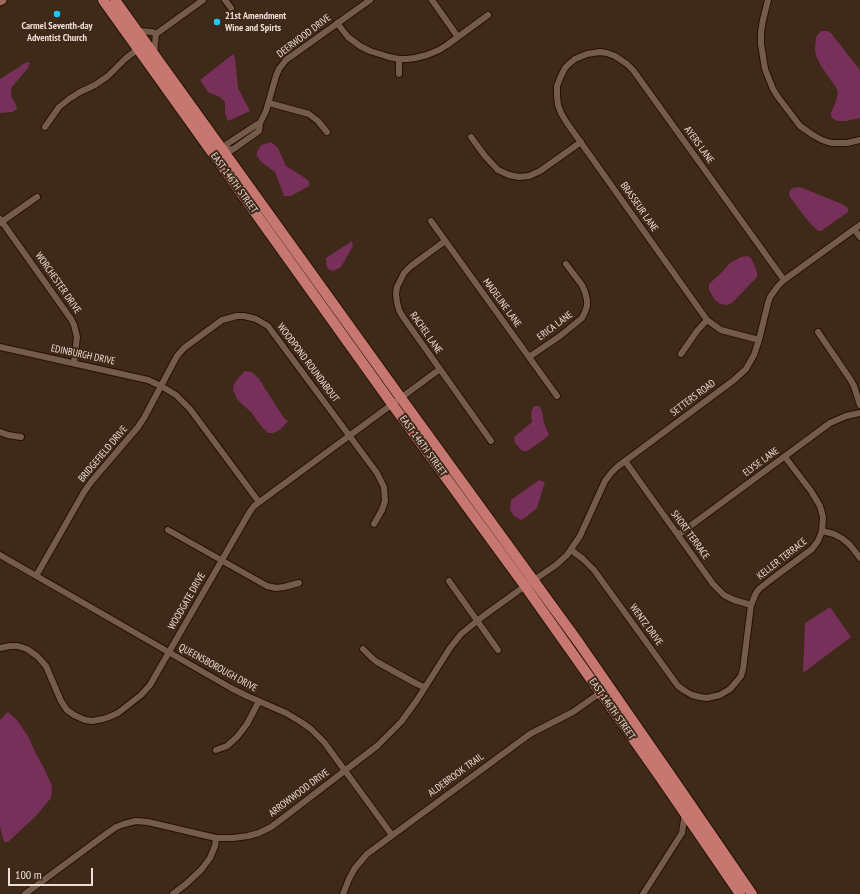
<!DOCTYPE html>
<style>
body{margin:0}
#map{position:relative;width:860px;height:894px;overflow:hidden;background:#3f2919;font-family:"PT Sans Narrow",sans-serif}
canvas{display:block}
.scale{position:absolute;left:8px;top:868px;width:85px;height:18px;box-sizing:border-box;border:2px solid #edddd4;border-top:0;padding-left:5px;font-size:12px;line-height:14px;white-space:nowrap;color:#edddd4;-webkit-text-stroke:3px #3f2919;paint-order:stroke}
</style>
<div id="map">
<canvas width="860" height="894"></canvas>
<div class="scale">100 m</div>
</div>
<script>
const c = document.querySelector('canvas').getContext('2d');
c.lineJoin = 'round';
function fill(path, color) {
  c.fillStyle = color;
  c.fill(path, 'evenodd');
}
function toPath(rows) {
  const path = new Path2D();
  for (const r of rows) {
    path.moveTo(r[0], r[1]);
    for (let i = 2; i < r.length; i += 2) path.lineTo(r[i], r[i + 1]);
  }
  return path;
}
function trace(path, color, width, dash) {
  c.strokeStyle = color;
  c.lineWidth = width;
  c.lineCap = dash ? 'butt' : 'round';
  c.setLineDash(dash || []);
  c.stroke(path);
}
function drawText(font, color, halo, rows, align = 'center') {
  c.font = font + ' "PT Sans Narrow",sans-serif';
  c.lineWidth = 4;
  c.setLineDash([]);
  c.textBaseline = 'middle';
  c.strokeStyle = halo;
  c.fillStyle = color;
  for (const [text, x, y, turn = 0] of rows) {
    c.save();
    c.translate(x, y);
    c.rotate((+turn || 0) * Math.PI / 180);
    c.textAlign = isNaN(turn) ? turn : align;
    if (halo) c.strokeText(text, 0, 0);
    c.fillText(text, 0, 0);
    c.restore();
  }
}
const water = toPath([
 [821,31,828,31,831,33,860,70,860,118,846,121,838,121,835,120,832,118,831,115,831,112,836,102,838,93,837,89,821,66,816,56,815,49,816,37],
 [233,54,235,58,238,88,250,111,228,121,225,113,225,102,220,97,208,92,200,80],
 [27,62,30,63,28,68,11,88,11,94,12,98,17,107,16,110,12,112,0,113,0,79,14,70,18,68,20,66],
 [271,142,278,148,286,166,302,176,309,181,309,186,291,196,284,196,275,172,261,162,256,154,261,145],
 [800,187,842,204,848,208,848,212,821,231,818,231,808,221,790,197,789,194,790,190,793,188],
 [352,241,353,246,341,267,333,271,328,269,326,264,326,258],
 [747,256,750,257,752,260,756,269,757,272,757,277,732,303,727,305,720,304,714,299,709,290,709,284,722,272,730,263,741,257],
 [245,371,252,372,259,379,284,418,288,421,280,430,273,433,268,433,261,426,251,412,244,406,237,399,233,390,234,384,240,376],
 [535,406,539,406,542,411,544,423,549,435,539,443,527,451,522,451,515,443,514,437,532,422,531,413,533,407],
 [539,480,545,482,537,508,526,517,521,520,514,516,510,510,511,500],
 [830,607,851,637,803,673,805,623],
 [8,712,17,720,29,738,35,752,44,768,52,786,51,798,36,816,8,842,4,842,0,827,0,720]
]);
const street = toPath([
 [225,0,231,8],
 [432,0,458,37],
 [768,0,763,20,761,32,761,44,765,69,773,89,778,97,800,126,813,135,822,140,831,143,847,143,860,140],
 [337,23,348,37,360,46,370,51,389,57,399,59,407,59,415,58,427,55,439,50,447,45,488,15],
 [138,31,152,32,156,34],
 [154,54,156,34,203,0],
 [399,59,399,74],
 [269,103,309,114,318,121,327,132],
 [45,127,59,107,69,99,80,92,95,85,108,76,125,59,138,49],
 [471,137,485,156,498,170,509,175,519,177,529,176,540,171,581,142],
 [227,149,232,150,259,131,260,123,266,111,276,76,279,69,286,60,370,0],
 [227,149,227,144,256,125,260,123],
 [0,219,71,319,74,325,77,337,74,363],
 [431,221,557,396],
 [0,223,37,197],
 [854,229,860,237],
 [445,241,411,266,404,273,397,287,396,294,397,302,399,310,403,317,491,441],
 [818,332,850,379,854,386,860,405],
 [759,340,721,330,707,320,567,123,561,113,558,105,557,96,557,86,561,76,565,68,570,63,575,59,587,54,600,52,607,53,615,56,627,64,633,70,784,280],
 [0,347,148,380,161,386,144,418,138,427,91,482,84,492,36,576],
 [681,354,697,331,707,320],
 [529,357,560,336,582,318,585,312,587,306,587,300,585,292,582,285,566,264],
 [0,432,8,435,21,437],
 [625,461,713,584,724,595,734,600,751,605],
 [259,502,190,409,176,395,161,386,177,356,184,348,222,320,237,316,244,316,256,319,268,326,377,473,384,487,385,501,382,510,374,524],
 [168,530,267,586,276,588,284,587,299,583],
 [822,531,834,534,843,539,850,545,860,558],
 [678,535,830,423,846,416,860,413],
 [571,550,583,559,594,570,678,686,685,691,692,695,700,697,707,698,720,695,730,689,737,681,741,676,743,669,751,605,756,593,759,589,769,581,812,549,818,541,822,531,823,517,820,506,811,491,785,457],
 [0,555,231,688,247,696,286,713,301,722,311,729,324,742,392,835],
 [449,581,498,650],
 [0,648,10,646,18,646,27,649,37,656,46,666,61,701,67,710,74,715,85,720,92,721,103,719,109,717,118,713,141,695,150,685,249,513,254,506,440,369],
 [363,649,372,658,377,662,417,684,424,687],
 [216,750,227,746,237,737,247,724,259,701],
 [25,894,102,837,116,827,124,824,136,821,148,822,216,838,233,838,248,836,259,833,271,827,287,815,377,746,401,722,417,700,450,648,461,634,482,617,518,591,556,565,567,555,580,536,605,481,611,473,617,467,734,380,746,369,754,355,759,340,768,303,770,297,778,286,784,280,860,225],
 [173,894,186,884,201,870,210,858,215,846,216,838],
 [343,894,349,879,355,868,367,854,530,734,573,712,600,693],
 [643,894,682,833,685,813]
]);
const secondary = toPath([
 [0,1,2,0]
]);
const primary = toPath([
 [103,0,392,404,525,586,660,777,740,894],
 [115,0,401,398,470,493,579,643,678,786,752,894]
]);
const markers = [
 [57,14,4,"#1bc9fc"],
 [217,22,4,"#1bc9fc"]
];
const poiNames = [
 ["21st Amendment",225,16],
 ["Wine and Spirts",225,28],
 ["Carmel Seventh-day",57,26,"center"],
 ["Adventist Church",57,38,"center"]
];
const streetNames = [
 ["DEERWOOD DRIVE",304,36,-37],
 ["AYERS LANE",699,145,54],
 ["EAST 146TH STREET",234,183,54],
 ["BRASSEUR LANE",639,207,55],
 ["WORCHESTER DRIVE",58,283,55],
 ["MADELINE LANE",502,303,54],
 ["ERICA LANE",555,326,-37],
 ["RACHEL LANE",426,333,55],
 ["EDINBURGH DRIVE",83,355,12],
 ["WOODPOND ROUNDABOUT",308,363,53],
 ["SETTERS ROAD",693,398,-37],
 ["EAST 146TH STREET",423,446,54],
 ["BRIDGEFIELD DRIVE",103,454,-50],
 ["ELYSE LANE",761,462,-36],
 ["SHORT TERRACE",690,535,54],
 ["KELLER TERRACE",782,559,-38],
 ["WOODGATE DRIVE",187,601,-60],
 ["WENTZ DRIVE",646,625,54],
 ["QUEENSBOROUGH DRIVE",218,668,29],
 ["EAST 146TH STREET",612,709,55],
 ["ALDEBROOK TRAIL",456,775,-36],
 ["ARROWWOOD DRIVE",299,793,-37]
];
fill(water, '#76305a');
trace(street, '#251103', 8);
trace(secondary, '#251103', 11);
trace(primary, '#251103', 12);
trace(street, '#755b4a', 6);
trace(secondary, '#9d695d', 9);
trace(primary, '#c57770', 10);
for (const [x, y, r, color] of markers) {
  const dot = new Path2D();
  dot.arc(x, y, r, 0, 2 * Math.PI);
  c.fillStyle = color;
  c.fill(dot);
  trace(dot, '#3f2919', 1.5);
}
drawText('bold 10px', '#edddd4', '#3f2919', poiNames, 'left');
drawText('10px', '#edddd4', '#3f2919', streetNames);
</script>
